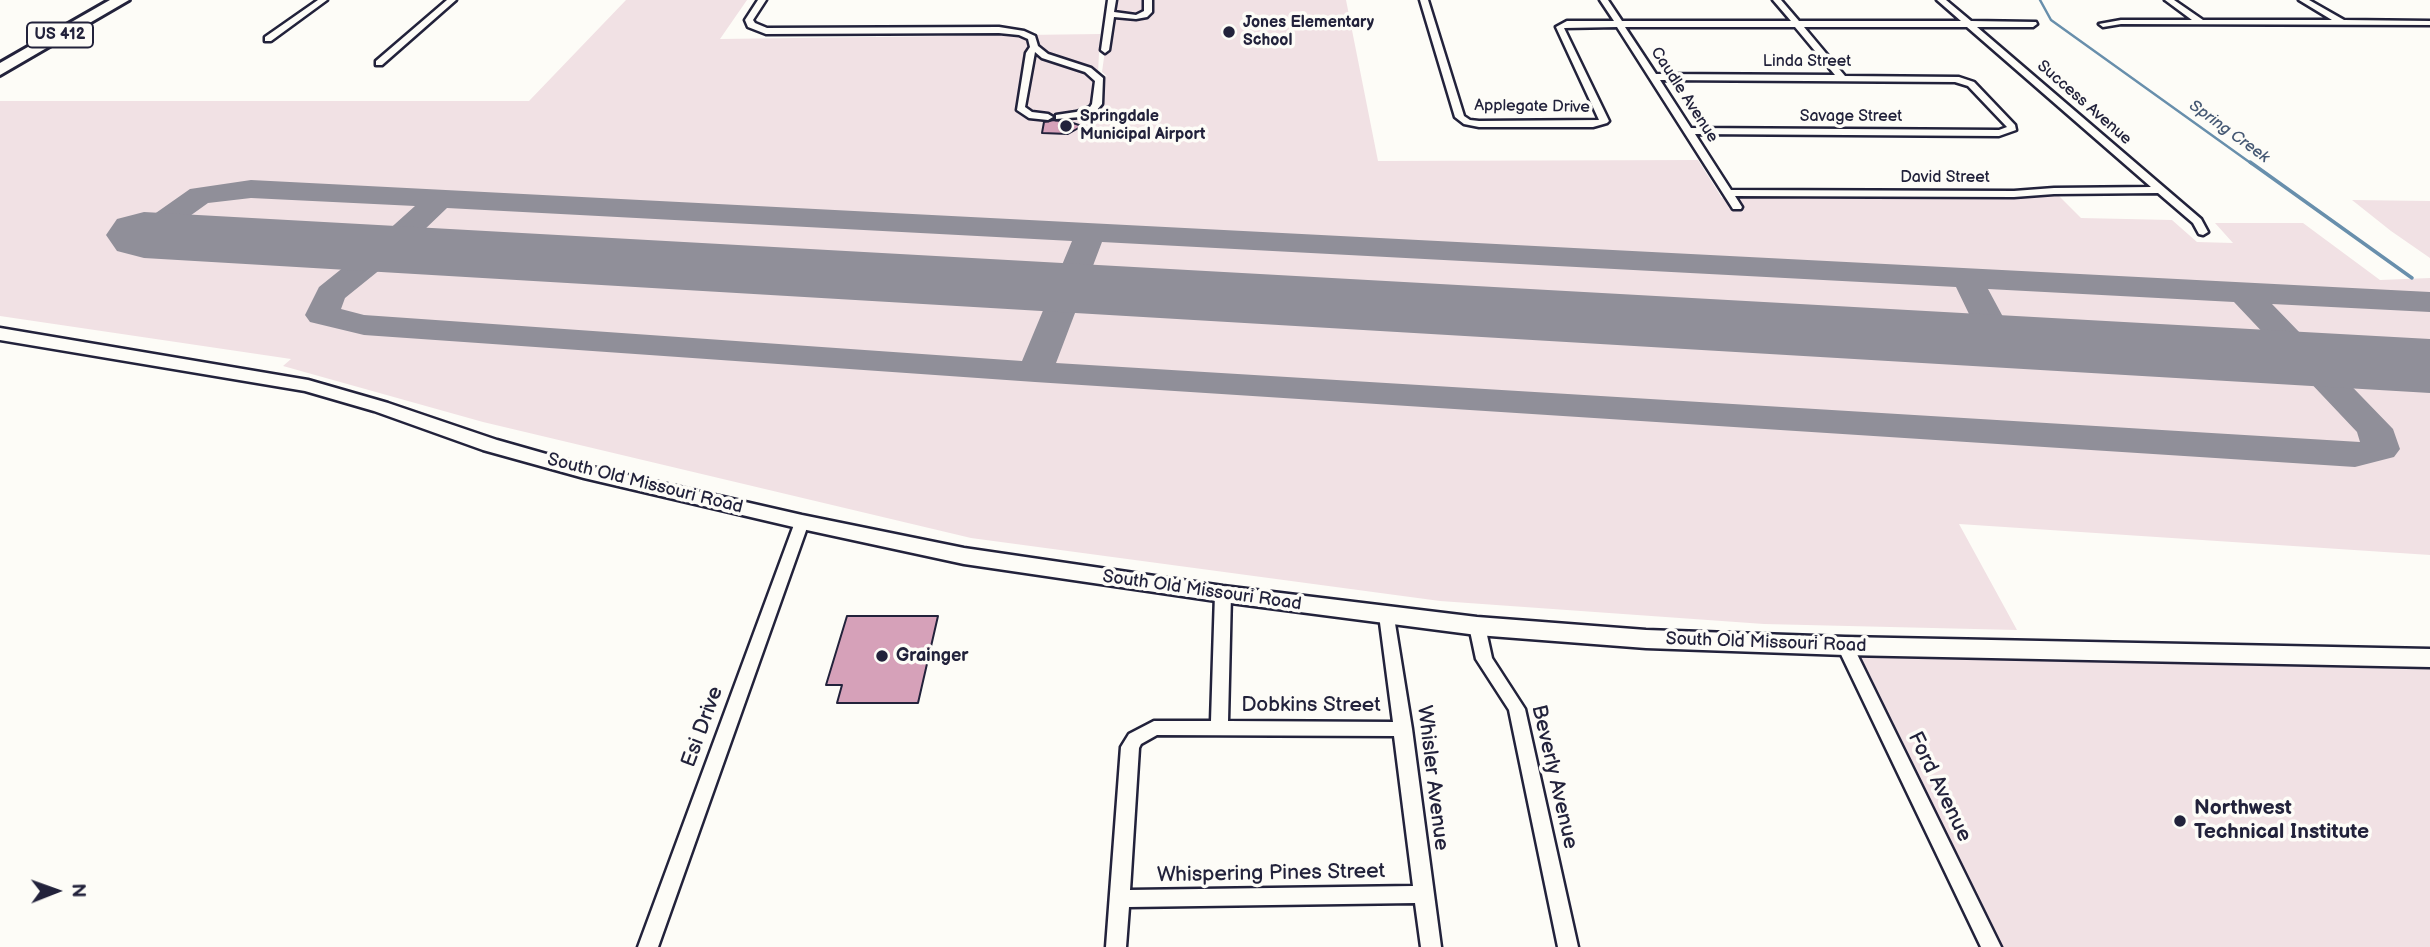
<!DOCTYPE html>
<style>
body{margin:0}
#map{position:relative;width:2430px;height:947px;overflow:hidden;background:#fdfcf7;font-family:"Balsamiq Sans",sans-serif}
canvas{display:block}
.north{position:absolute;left:21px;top:856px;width:70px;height:70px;-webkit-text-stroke:5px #fdfcf7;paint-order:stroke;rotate:89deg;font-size:19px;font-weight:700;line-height:28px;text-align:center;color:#22223b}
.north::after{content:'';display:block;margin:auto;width:24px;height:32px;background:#22223b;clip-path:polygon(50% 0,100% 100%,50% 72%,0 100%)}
</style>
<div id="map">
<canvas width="2430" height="947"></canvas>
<div class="north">N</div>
</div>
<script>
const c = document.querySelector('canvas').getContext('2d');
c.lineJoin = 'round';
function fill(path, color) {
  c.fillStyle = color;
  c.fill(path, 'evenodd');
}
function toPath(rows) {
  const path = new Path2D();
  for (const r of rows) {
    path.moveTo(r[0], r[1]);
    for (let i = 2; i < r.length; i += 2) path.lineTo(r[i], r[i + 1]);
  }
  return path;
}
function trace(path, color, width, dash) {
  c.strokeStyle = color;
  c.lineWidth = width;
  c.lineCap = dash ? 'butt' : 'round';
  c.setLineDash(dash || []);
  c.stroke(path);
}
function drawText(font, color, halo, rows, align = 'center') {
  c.font = font + ' "Balsamiq Sans",sans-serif';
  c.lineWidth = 7;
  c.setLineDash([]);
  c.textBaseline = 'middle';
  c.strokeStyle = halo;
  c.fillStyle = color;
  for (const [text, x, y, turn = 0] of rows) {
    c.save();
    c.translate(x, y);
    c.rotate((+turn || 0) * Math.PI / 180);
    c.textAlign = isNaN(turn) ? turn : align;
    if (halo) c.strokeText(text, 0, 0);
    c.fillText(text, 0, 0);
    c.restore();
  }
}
const built = toPath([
 [626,0,747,0,720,39,1100,34,1098,73,1108,77,1102,72,1112,0,1346,0,1378,161,1698,160,1722,198,2059,196,2081,218,2172,220,2197,242,2233,243,2215,223,2303,223,2380,280,2430,278,2430,555,1959,524,2017,630,1764,624,1440,601,971,538,483,422,283,366,291,359,0,316,0,101,529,101],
 [2352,200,2430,201,2430,258,2391,231],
 [1845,646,2422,658,2430,667,2430,947,1991,947]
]);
const streamFar1 = toPath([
 [2040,0,2051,20,2252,164]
]);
const stream = toPath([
 [2250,162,2412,278]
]);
const taxiway = toPath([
 [251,180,2430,292,2430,312,2272,304,2393,429,2400,449,2394,457,2355,467,1035,382,364,335,310,322,305,315,319,287,375,242,415,206,251,198,208,203,155,241,144,244,133,241,129,235,133,229,190,189,251,180],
 [447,208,1072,241,1022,361,364,315,341,309,345,298,397,256,447,208],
 [1102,242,1956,287,1982,341,1987,348,1999,351,2011,348,2016,341,1988,289,2234,302,2357,432,2360,442,1056,363,1102,242]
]);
const runway = toPath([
 [144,212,2430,339,2430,393,144,258,117,251,106,235,117,219,144,212]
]);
const building = toPath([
 [1054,120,1070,122,1082,126,1068,134,1042,133,1044,122,1054,120],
 [847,616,938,616,918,703,837,703,842,685,826,685,847,616]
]);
const street = toPath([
 [318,0,327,0,271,41,265,41,265,37,318,0],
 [447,0,456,0,382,65,376,65,376,61,447,0],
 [758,0,766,0,753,20,755,23,767,28,999,27,1024,31,1035,36,1038,46,1048,54,1091,68,1103,78,1102,104,1096,111,1081,117,1056,119,1056,115,1076,112,1090,107,1092,104,1095,81,1085,72,1042,58,1035,52,1025,107,1032,112,1048,114,1053,117,1048,120,1029,118,1017,110,1026,53,1030,47,1028,39,1019,35,999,33,766,34,748,27,745,20,758,0],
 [1108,0,1116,0,1114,12,1136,15,1144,11,1144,0,1152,0,1152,12,1147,17,1136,19,1114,17,1109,50,1105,53,1101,50,1108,0],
 [1420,0,1428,0,1464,116,1470,120,1479,121,1599,120,1556,27,1567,21,1614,21,1600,0,1608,0,1622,21,1791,21,1773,0,1781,0,1799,21,1961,21,1937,0,1946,0,1971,21,2036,22,2037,24,2033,27,1977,27,2201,219,2208,232,2203,235,2199,234,2193,223,2158,193,2054,194,2014,197,1735,196,1742,207,1741,209,1733,209,1617,27,1564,28,1609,121,1607,123,1593,127,1479,127,1464,124,1455,117,1420,0],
 [1625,27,1795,27,1835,75,1656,74,1625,27],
 [1804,27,1967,27,2151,187,2054,188,2014,191,1731,190,1695,134,1999,136,2016,130,2015,125,1974,82,1959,77,1845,76,1804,27],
 [1660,80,1955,82,1968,86,2007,127,1999,130,1691,128,1660,80],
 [2165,0,2174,0,2203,20,2332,20,2299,0,2309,0,2344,20,2430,21,2430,25,2121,24,2103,27,2099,24,2121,20,2192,20,2165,0],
 [802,517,809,522,658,947,638,947,795,522,802,517],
 [1223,588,1228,590,1231,594,1228,721,1393,722,1379,615,1381,611,1387,609,1393,611,1412,729,1441,947,1421,947,1415,903,1129,907,1126,947,1106,947,1121,747,1129,734,1154,721,1211,721,1215,594,1218,590,1223,588],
 [1157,735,1394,736,1413,886,1130,890,1139,748,1141,744,1157,735],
 [1477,620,1483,622,1485,626,1492,658,1525,709,1578,947,1558,947,1509,710,1476,659,1469,626,1471,622,1477,620],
 [1845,640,1851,642,1853,646,2001,947,1981,947,1837,646,1839,642,1845,640]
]);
const secondary = toPath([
 [0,328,308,380,388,403,497,440,592,467,802,515,964,548,1223,586,1477,617,1646,630,1845,637,2430,649,2430,667,1845,655,1646,648,1477,635,1223,602,964,564,802,529,584,478,483,450,374,411,305,391,0,340,0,328]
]);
const highway = toPath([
 [110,0,129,0,0,75,0,63,110,0]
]);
const markers = [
 [1229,32,7,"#22223b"],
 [1066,126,7,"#22223b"],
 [882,656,7,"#22223b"],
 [2180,821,7,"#22223b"]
];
const farPoinames = [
 ["Jones Elementary",1243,23],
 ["School",1243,41],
 ["Springdale",1080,117],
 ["Municipal Airport",1080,135]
];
const shields = [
 [60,35,66]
];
const shieldNames = [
 ["US 412",60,35]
];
const farStreetnames = [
 ["Linda Street",1807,62],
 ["Caudle Avenue",1684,95,57],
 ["Success Avenue",2084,103,41],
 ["Applegate Drive",1532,107,1],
 ["Savage Street",1851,117],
 ["David Street",1945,178]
];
const farWaternames = [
 ["Spring Creek",2229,132,36]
];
const streetNames = [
 ["South Old Missouri Road",645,484,14],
 ["South Old Missouri Road",1202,591,8],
 ["South Old Missouri Road",1766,643,2]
];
const poiNames = [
 ["Grainger",896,656]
];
const nearStreetnames = [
 ["Dobkins Street",1311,706],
 ["Esi Drive",703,727,-70],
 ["Beverly Avenue",1554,777,77],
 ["Whisler Avenue",1432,778,83],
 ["Ford Avenue",1939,787,64],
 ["Whispering Pines Street",1271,874,-1]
];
const nearPoinames = [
 ["Northwest",2194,809],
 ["Technical Institute",2194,833]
];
fill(built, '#f1e1e4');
trace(streamFar1, '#688fac', 2.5);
trace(stream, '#688fac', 3.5);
fill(taxiway, '#908f99');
fill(runway, '#908f99');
fill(building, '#d6a1b9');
trace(building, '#22223b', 2);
trace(street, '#22223b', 5);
trace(secondary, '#22223b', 5);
trace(highway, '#22223b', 6);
fill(street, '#fdfcf7');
fill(secondary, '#fdfcf7');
fill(highway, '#fdfcf7');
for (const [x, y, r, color] of markers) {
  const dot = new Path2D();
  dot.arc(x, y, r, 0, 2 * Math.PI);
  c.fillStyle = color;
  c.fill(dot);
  trace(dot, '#fdfcf7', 2.5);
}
drawText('bold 16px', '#22223b', '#fdfcf7', farPoinames, 'left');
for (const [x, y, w] of shields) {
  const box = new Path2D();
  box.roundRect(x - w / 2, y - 12.5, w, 25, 5);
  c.fillStyle = '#fdfcf7';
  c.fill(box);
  trace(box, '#22223b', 2);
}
drawText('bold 16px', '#22223b', null, shieldNames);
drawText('16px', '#22223b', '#fdfcf7', farStreetnames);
drawText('italic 16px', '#455873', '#fdfcf7', farWaternames);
drawText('18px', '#22223b', '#fdfcf7', streetNames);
drawText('bold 18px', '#22223b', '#fdfcf7', poiNames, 'left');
drawText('21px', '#22223b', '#fdfcf7', nearStreetnames);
drawText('bold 21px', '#22223b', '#fdfcf7', nearPoinames, 'left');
</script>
